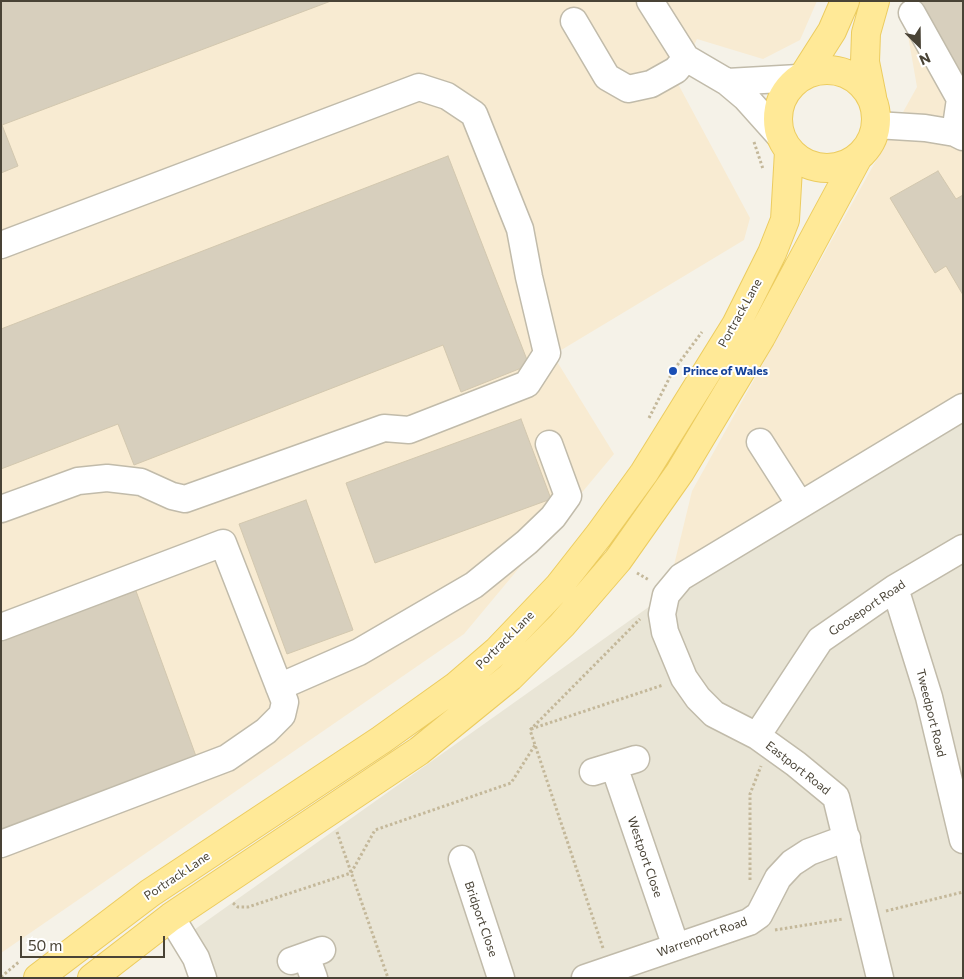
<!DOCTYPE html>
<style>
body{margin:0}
#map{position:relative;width:964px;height:979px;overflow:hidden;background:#f5f2e8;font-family:Commissioner,sans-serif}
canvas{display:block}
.frame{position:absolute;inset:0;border:2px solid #494336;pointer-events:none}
.north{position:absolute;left:894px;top:20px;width:50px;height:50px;-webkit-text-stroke:4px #fff;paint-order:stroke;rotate:157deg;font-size:14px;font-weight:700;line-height:20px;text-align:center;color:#494336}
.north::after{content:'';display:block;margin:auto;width:18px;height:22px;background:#494336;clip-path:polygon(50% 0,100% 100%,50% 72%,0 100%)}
.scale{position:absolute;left:20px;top:936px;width:145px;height:22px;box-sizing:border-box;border:2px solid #494336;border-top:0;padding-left:6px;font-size:15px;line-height:18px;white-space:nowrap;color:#494336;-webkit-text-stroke:4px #fff;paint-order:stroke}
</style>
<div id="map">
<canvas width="964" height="979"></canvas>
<div class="frame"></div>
<div class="north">N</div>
<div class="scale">50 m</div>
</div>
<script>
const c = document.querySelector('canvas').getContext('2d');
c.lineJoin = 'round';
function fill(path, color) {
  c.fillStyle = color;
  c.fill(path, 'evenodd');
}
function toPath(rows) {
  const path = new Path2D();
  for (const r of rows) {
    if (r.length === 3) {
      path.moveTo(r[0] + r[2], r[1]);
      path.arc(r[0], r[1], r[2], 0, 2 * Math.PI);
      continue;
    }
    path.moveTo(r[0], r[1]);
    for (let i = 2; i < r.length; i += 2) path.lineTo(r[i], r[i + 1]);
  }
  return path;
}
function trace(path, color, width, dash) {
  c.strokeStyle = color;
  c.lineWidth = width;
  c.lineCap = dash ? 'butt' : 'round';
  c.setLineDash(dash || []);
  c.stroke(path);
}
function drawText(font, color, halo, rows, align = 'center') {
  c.font = font + ' Commissioner,sans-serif';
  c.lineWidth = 4;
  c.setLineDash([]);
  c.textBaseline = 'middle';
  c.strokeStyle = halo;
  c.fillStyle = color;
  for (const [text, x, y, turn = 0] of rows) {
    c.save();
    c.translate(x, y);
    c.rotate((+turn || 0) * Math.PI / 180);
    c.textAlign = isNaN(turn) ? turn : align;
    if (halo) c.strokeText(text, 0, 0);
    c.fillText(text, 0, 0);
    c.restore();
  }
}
const residential = toPath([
 [963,415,963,978,190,978,177,942,667,594]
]);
const commercial = toPath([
 [1,1,817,1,800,40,763,59,697,39,677,82,750,218,744,240,553,355,614,454,464,634,1,953],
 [902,1,963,1,963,394,667,594,692,491,917,87]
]);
const building = toPath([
 [1,1,331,1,2,125,18,166,1,173,1,1],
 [916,1,963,1,963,82,916,1],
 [448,156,529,365,461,392,443,345,134,465,118,424,1,469,1,329,448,156],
 [938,171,956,199,963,195,963,295,946,266,935,273,890,198,938,171],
 [521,419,551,499,375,563,346,483,521,419],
 [306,500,353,630,287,654,239,524,306,500],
 [136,591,201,770,1,842,1,640,136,591]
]);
const path = toPath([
 [754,142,763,169],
 [649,418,673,371,702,332],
 [637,573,649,580],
 [531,729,663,685],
 [337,832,388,978],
 [750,880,750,794,761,766],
 [233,903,238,907,248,907,351,873,375,830,511,783,535,745],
 [886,911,963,892],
 [775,930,843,919],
 [603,948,530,730,640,619],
 [1,977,20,961]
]);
const minor = toPath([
 [650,1,686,58,727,82,746,98,780,136],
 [912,13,960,99,955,133],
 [574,21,607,77,628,89,651,84,676,70,686,58],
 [727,82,799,78],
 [876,125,925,128,955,133,963,137],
 [1,245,419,87,447,96,474,114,520,229,529,277,547,353,527,384,409,430,384,428,185,499,172,496,141,482,107,478,78,481,1,509],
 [760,442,799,503],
 [895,588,929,697,963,840],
 [1,627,223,543,285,702,282,715,266,731,227,758,1,844],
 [279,687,359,652,474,585,527,542,553,517,568,496,549,444],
 [757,736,820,640,895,588,963,548],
 [614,766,676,947],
 [593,772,636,759],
 [462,859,501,978],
 [171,917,196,958,203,978],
 [306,956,314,978],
 [291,961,322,950],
 [585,978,749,922,759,915,778,878,792,863,809,852,847,838],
 [880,978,836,797,796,764,757,736,714,714,698,698,684,678,665,632,662,614,666,595,681,577,963,407]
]);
const major = toPath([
 [827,119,49],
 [804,75,832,31,845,1],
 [872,97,865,62,866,33,875,1],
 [38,978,150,893,381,740,455,687,498,650,559,586,599,535,644,473,736,325,772,253,785,220,789,151],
 [92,978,171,917,419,751,510,677,562,625,618,560,680,472,761,337,858,157]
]);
const markers = [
 [673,371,5,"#1a4fb4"]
];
const streetNames = [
 ["Portrack Lane",740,313,-61],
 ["Gooseport Road",867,608,-34],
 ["Portrack Lane",505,640,-45],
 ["Tweedport Road",931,713,76],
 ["Eastport Road",798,768,38],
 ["Westport Close",645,857,71],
 ["Portrack Lane",177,876,-34],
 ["Bridport Close",481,919,71],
 ["Warrenport Road",702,937,-20]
];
const transitNames = [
 ["Prince of Wales",683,371]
];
fill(residential, '#e9e5d6');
fill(commercial, '#f8ebd2');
fill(building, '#d7cfbd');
trace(building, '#d3c8af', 1);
trace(minor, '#c1bbaa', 29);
trace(major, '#eccc5f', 30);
trace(path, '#c4b89a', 3, [2.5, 2.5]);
trace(minor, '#fff', 26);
trace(major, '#ffe997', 28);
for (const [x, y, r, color] of markers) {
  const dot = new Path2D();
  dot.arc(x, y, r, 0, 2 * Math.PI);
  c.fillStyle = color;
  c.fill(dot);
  trace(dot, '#fff', 2);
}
drawText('12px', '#494336', '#fff', streetNames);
drawText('bold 12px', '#164399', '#fff', transitNames, 'left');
</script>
